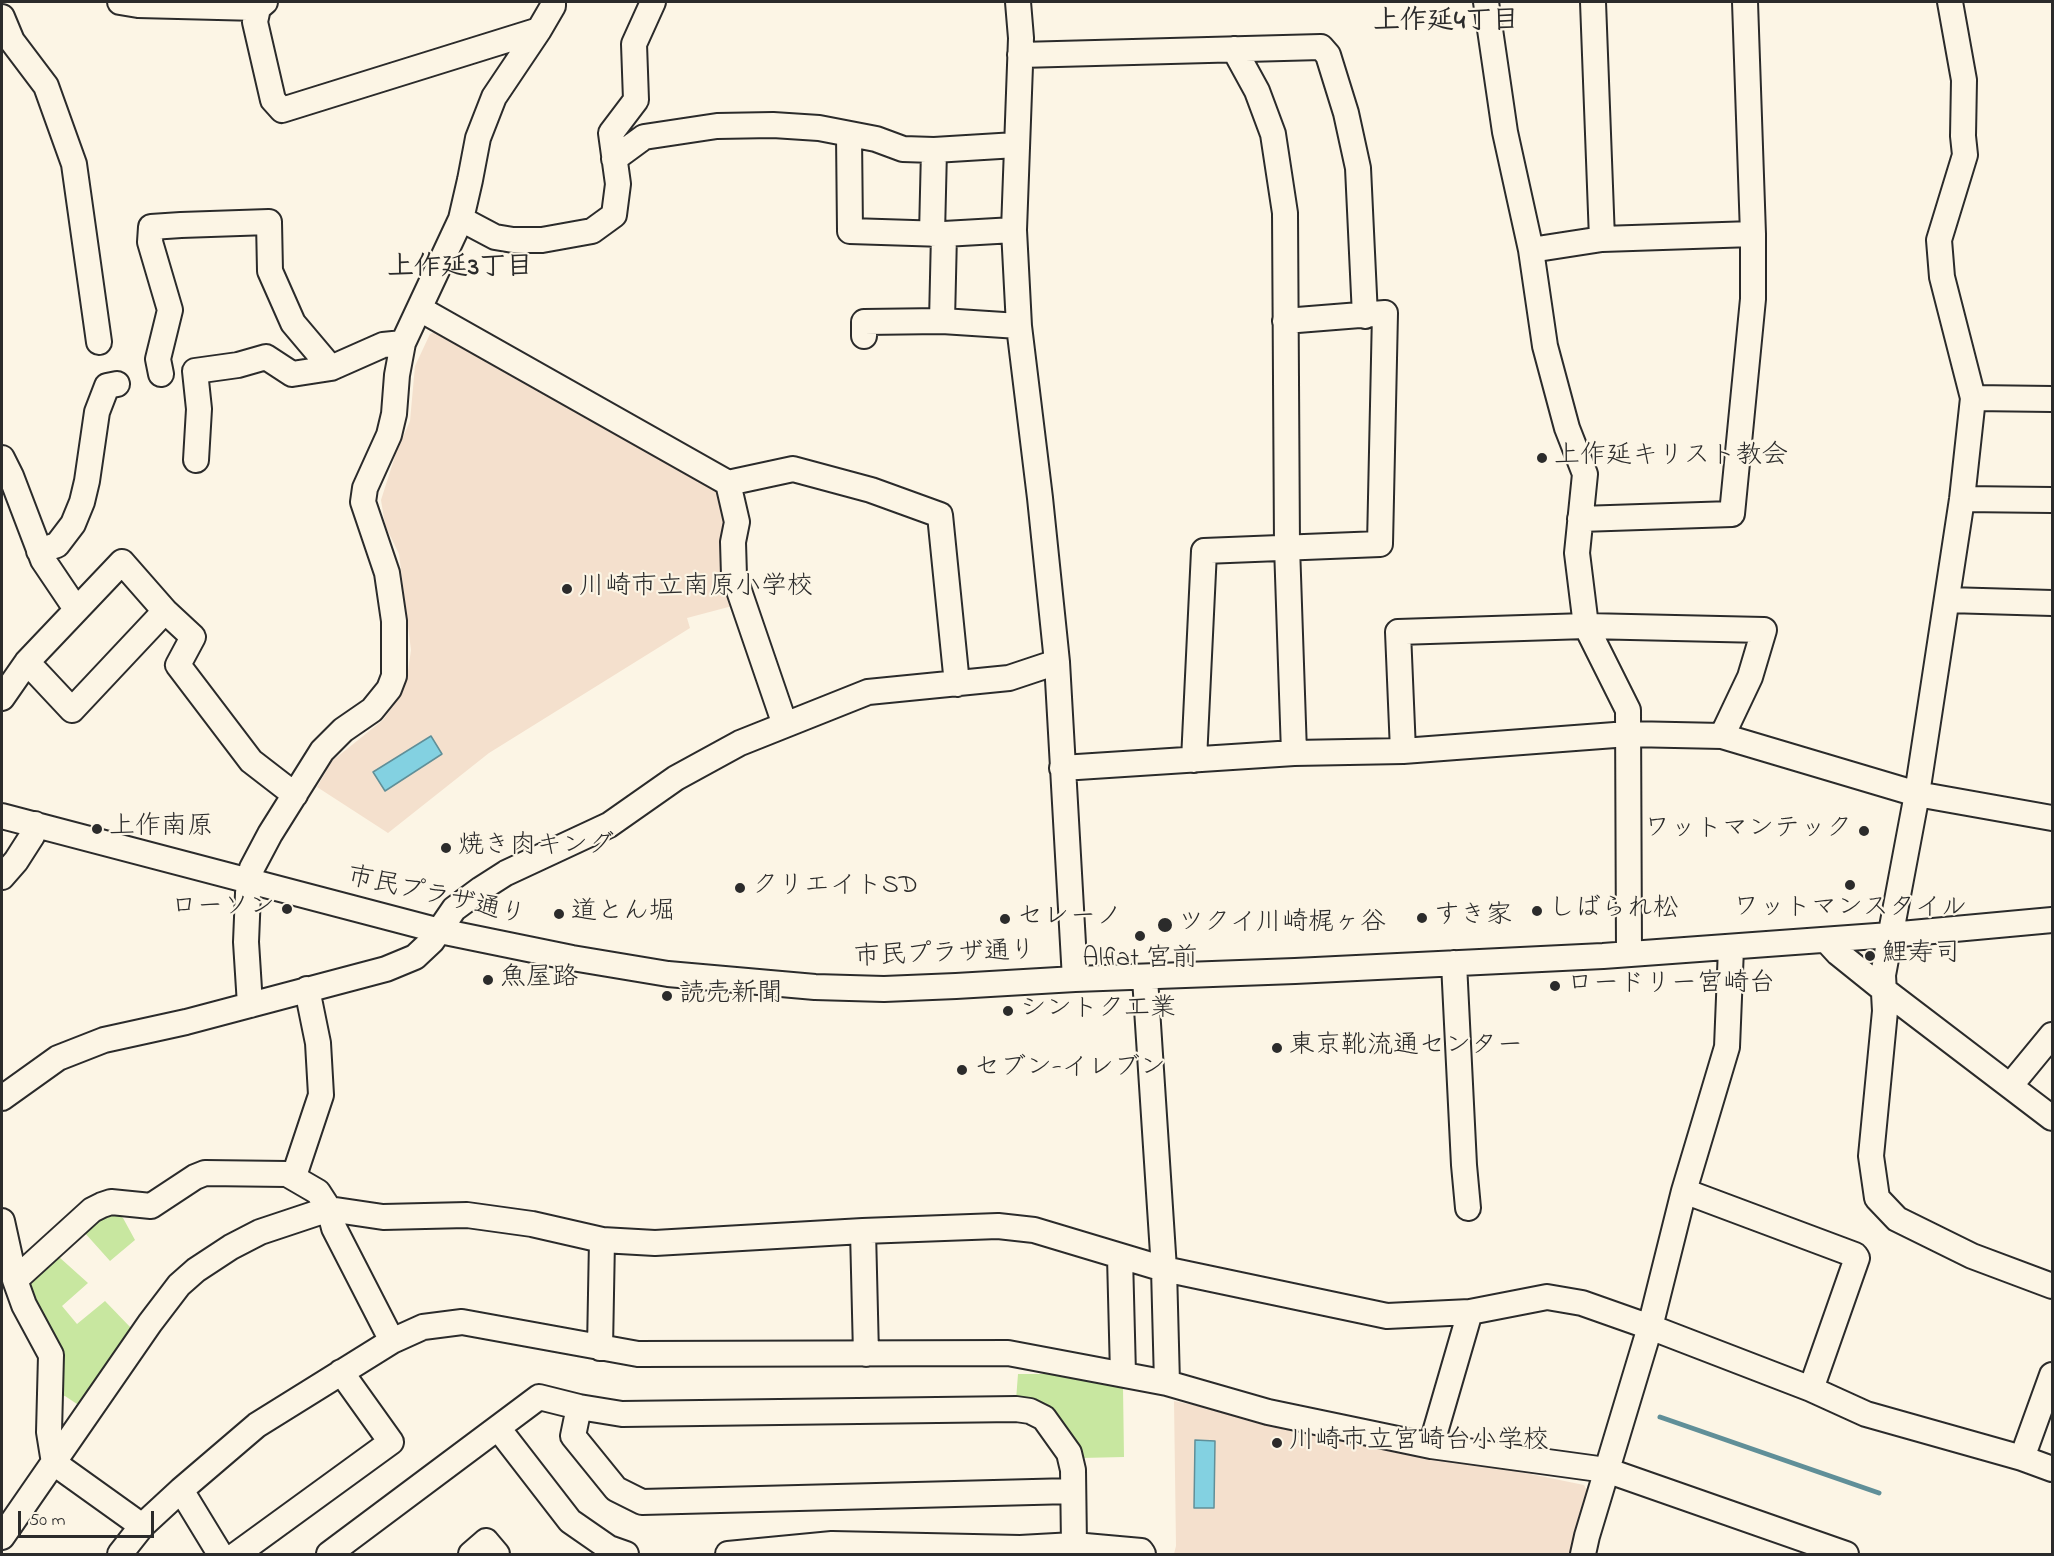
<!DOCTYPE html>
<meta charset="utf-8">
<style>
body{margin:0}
#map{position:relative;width:2054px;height:1556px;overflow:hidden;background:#fcf5e5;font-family:"Indie Flower",sans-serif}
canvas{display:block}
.frame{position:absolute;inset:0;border:3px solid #2b2b2b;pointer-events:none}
.scale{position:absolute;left:18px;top:1511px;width:136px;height:27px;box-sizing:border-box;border:3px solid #2b2b2b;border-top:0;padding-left:8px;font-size:18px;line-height:21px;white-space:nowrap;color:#2b2b2b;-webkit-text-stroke:4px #fcf5e5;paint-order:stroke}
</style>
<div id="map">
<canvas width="2054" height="1556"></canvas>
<div class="frame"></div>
<div class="scale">50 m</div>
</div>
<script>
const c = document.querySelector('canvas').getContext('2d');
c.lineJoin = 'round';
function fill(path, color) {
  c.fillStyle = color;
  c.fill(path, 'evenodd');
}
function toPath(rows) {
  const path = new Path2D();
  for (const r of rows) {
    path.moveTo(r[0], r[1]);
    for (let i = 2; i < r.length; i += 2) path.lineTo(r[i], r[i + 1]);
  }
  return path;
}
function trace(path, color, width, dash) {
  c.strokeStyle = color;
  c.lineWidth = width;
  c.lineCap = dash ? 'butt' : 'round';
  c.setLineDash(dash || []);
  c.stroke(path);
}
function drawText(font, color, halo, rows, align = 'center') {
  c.font = font + ' "Indie Flower","Klee One",sans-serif';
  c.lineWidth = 4.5;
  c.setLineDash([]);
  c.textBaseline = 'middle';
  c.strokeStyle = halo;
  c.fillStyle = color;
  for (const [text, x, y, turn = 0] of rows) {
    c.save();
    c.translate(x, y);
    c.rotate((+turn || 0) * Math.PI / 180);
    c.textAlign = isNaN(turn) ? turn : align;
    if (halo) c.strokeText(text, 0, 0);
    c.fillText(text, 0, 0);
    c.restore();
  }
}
const built = toPath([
 [437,331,717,485,723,511,724,538,736,605,687,618,690,628,489,753,388,833,317,787,332,761,383,720,398,699,407,678,411,650,399,554,385,525,381,500,396,453,410,421,415,366,430,334],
 [1174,1401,1584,1485,1591,1497,1570,1554,1174,1554,1176,1546]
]);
const green = toPath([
 [117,1214,123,1218,135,1240,110,1261,84,1232,102,1219],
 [59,1257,88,1283,62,1306,77,1324,105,1301,132,1329,80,1406,65,1396,58,1397,25,1286],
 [1018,1374,1064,1374,1123,1387,1124,1457,1081,1458,1016,1400]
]);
const water = toPath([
 [431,736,442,754,385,791,373,772,431,736],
 [1195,1440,1215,1441,1214,1508,1194,1508,1195,1440]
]);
const stream = toPath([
 [1660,1417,1879,1493]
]);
const minor = toPath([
 [120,2,138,5,258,8],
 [265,2,258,8,255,22,273,100,282,110,539,30],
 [1018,2,1021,38,1014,230,1019,326,1040,498,1057,662,1075,979],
 [1486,2,1505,132,1531,250,1545,346,1567,428,1585,474,1577,553,1586,626,1628,710,1629,954],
 [1593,2,1602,239],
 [1950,2,1964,80,1963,136,1965,155,1939,240,1942,277,1973,398,1962,499,1917,794,1883,975,1885,1011,1871,1156,1877,1198,1897,1219,1972,1256,2052,1286],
 [2,17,12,41,46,86,74,164,99,342],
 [1234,49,1257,91,1273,134,1285,213,1287,546,1294,753],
 [1020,55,1321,47,1328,55,1346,113,1358,168,1365,316],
 [849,135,850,231,944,234,1014,230],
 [614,159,644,137,717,126,773,125,819,128,876,139,903,149,934,150,1016,145],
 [461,219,495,237,513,240,542,240,592,231,614,215,618,184,611,133,636,100,634,44,653,2],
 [932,234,934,150],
 [1531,250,1602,239,1753,234],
 [420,309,728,483,793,469,871,490,940,515,957,684],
 [942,321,944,234],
 [864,336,864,322,942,321,1019,326],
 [161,374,158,359,170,310,150,242,151,227,181,225,269,222,270,271,293,323,331,368],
 [1973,398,2052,399],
 [2,458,11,476,43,560,76,609],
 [196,460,199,409,195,371,238,365,266,357,292,374,331,368,383,345,403,343],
 [728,483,737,522,733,542,734,576,785,725],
 [1962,499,2052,500],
 [1580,519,1732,514,1753,299,1753,234,1745,2],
 [39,551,57,545,73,524,82,502,87,481,97,412,107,386,117,384],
 [1947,600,2052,603],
 [27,662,72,710,165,611],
 [2,698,27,662,122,562,165,611,193,637,178,665,251,761,295,795],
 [1403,751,1398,632,1586,626,1764,630,1750,677,1722,736],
 [1194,760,1204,551,1380,544,1385,313,1285,321],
 [1062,768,1294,753,1403,751,1628,734,1722,736,1917,794,2052,818],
 [2,816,440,931,572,958,668,974,815,987,884,989,956,986,1075,979,1295,971,1603,956,1890,935,2052,920],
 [2,877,16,861,32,836,35,824],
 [1826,940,1838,953,1884,990,2052,1118],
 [1454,963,1464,1165,1468,1208],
 [1145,978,1164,1269,1167,1383],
 [250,1005,246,942,248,893,252,868,270,834,322,751,343,730,372,710,389,689,394,676,394,621,387,573,363,502,365,488,389,435,394,414,397,375,403,343,461,219,470,180,478,138,494,97,539,30,553,6,553,2],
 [2010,1086,2052,1035],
 [2,1098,58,1058,104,1040,186,1022,386,969,415,957,432,941,454,909,481,889,506,873,609,825,676,778,740,743,868,692,1009,678,1057,662],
 [294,1176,321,1095,318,1043,307,989],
 [1684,1191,1855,1255,1857,1258,1811,1389],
 [2,1221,15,1280,24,1305,51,1355,49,1432,54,1463,142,1526],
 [863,1231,866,1354],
 [1120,1257,1123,1374],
 [15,1280,92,1210,102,1205,111,1202,151,1206,195,1177,205,1173,287,1174,318,1192,329,1209,334,1228,392,1341],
 [600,1348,602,1240],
 [579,1407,573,1436,616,1489,642,1502,1072,1491],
 [498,1428,570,1521,609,1548,626,1554],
 [1431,1446,1470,1312],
 [2022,1458,2052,1375],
 [181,1490,220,1554],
 [2,1537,150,1323,179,1285,196,1270,231,1247,260,1232,329,1209,383,1217,467,1215,532,1224,602,1240,655,1243,863,1231,998,1226,1034,1230,1164,1269,1387,1316,1470,1312,1547,1297,1582,1303,1650,1327,1811,1389,1866,1414,2022,1458,2052,1469],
 [120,1554,142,1526,181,1490,257,1425,392,1341,423,1327,462,1322,638,1354,1008,1353,1167,1383,1268,1412,1431,1446,1606,1470,1846,1554],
 [237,1554,391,1442,341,1372],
 [329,1554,539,1397,579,1407,622,1414,1016,1409,1030,1411,1044,1418,1069,1453,1073,1470,1074,1545],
 [471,1554,486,1541,497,1554],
 [728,1554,832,1544,1020,1548,1074,1545,1141,1551,1143,1554],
 [1583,1554,1587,1536,1650,1327,1684,1191,1727,1047,1731,948]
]);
const markers = [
 [1542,458,6,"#2b2b2b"],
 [567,589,6,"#2b2b2b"],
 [97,829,6,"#2b2b2b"],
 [1864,831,6,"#2b2b2b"],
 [446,848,6,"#2b2b2b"],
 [1850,885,6,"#2b2b2b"],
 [740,888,6,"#2b2b2b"],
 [287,909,6,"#2b2b2b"],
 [1537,911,6,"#2b2b2b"],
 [559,914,6,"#2b2b2b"],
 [1422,918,6,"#2b2b2b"],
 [1005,919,6,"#2b2b2b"],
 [1165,925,8,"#2b2b2b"],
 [1140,936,6,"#2b2b2b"],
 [1870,956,6,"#2b2b2b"],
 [488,980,6,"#2b2b2b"],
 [1555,986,6,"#2b2b2b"],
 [667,996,6,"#2b2b2b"],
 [1008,1011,6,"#2b2b2b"],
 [1277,1048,6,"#2b2b2b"],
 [962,1070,6,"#2b2b2b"],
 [1277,1443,6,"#2b2b2b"]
];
const poiNames = [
 ["上作延キリスト教会",1554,458],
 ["川崎市立南原小学校",579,589],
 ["上作南原",109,829],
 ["ワットマンテック",1852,831,"right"],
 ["焼き肉キング",458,848],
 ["クリエイトSD",752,888],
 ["ローソン",275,909,"right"],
 ["ワットマンスタイル",1850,910,"center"],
 ["しばられ松",1549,911],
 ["道とん堀",571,914],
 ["すき家",1434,918],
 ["セレーノ",1017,919],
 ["ツクイ川崎梶ヶ谷",1178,925],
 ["鯉寿司",1882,956],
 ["Alflat 宮前",1140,961,"center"],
 ["魚屋路",500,980],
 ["ロードリー宮崎台",1567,986],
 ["読売新聞",679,996],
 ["シントク工業",1020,1011],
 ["東京靴流通センター",1289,1048],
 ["セブン-イレブン",974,1070],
 ["川崎市立宮崎台小学校",1289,1443]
];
const streetNames = [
 ["市民プラザ通り",436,898,13],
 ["市民プラザ通り",945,956,-2]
];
const neighbourhoodNames = [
 ["上作延4丁目",1446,24],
 ["上作延3丁目",460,270]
];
fill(built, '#f4e0cd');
fill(green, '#c8e7a0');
fill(water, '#83d1e1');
trace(water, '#608f98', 1.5);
trace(stream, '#608f98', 5);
trace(minor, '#2b2b2b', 28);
trace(minor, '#fcf5e5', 24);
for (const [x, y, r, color] of markers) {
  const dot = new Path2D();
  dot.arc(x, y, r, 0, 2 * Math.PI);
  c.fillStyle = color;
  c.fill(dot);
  trace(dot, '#fcf5e5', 2);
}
drawText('26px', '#2b2b2b', '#fcf5e5', poiNames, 'left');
drawText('26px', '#2b2b2b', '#fcf5e5', streetNames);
drawText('bold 27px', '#2b2b2b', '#fcf5e5', neighbourhoodNames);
</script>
